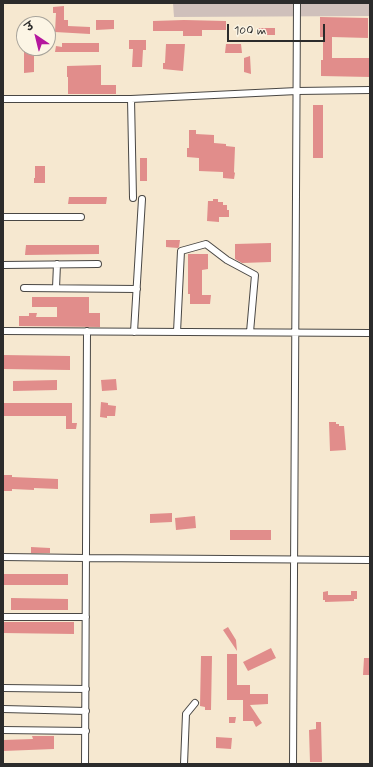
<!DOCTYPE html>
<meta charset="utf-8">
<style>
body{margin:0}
#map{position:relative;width:373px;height:767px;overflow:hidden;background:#f6e8d0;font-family:Mynerve,"Playpen Sans Deva",sans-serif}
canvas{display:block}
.frame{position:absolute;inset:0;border:4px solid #2b2b2b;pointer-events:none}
.north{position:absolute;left:16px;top:16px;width:40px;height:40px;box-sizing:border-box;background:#fcf5e5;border:1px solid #a8a49b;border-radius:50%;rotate:325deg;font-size:11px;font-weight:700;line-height:16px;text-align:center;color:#2b2b2b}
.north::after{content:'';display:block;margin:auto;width:14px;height:18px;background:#b5179e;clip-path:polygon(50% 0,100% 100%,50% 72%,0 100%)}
.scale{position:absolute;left:227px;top:24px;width:98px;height:18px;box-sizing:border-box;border:2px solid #2b2b2b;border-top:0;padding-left:5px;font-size:12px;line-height:14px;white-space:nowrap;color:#2b2b2b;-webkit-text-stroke:3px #fcf5e5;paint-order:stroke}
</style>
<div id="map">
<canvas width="373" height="767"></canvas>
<div class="frame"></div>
<div class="north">उ</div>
<div class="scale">100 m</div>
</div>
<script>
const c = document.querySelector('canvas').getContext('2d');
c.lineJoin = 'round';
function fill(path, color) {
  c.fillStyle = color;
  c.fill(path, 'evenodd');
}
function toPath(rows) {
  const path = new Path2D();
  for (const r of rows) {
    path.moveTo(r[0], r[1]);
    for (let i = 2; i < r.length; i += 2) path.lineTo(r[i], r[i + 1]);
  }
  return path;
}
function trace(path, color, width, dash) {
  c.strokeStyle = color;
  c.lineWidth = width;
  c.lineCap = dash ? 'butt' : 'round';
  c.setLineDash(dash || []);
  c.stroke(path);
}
const industrial = toPath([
 [173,3,370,3,370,16,174,17]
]);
const building = toPath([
 [64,6,64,20,68,20,68,26,90,27,90,34,55,32,56,13,53,13,53,7],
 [320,17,368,18,368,38,332,37,332,58,370,58,370,77,321,76,321,60,323,60,323,37,320,37],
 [96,20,114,20,114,29,96,30],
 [184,20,226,21,226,30,202,30,202,36,183,36,183,31,153,31,153,21],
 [258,28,275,28,275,35,258,35],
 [129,40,146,40,146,50,143,50,142,67,132,67,133,49,129,49],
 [62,43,99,43,99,52,55,52,56,46,62,47],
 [166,44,185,44,183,71,163,69,163,63,165,63],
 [226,44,241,44,242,53,225,53],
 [24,48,34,48,34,72,24,73],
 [250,56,251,74,244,72,244,58],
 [101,65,101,85,116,85,116,94,68,94,68,77,67,77,67,66],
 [313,105,323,105,323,158,313,158],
 [189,130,196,130,196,134,214,135,214,143,226,144,226,146,235,147,234,172,235,173,234,179,223,178,223,172,199,171,199,158,187,157,187,148,189,148],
 [140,158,147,158,147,181,140,181],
 [35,166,45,166,45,183,34,183,34,178,35,178],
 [69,197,107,197,106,204,68,204],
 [213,199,218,199,218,202,223,202,223,205,227,205,227,210,229,210,229,217,219,217,219,222,207,221,208,201,213,201],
 [166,240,180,240,179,247,178,248,166,247],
 [271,243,271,262,242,263,235,259,235,244],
 [26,245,99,245,99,254,25,255],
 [188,254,208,254,208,269,202,270,202,295,211,295,210,304,190,304,190,294,188,294],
 [32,297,89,297,89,313,100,313,100,327,19,326,19,316,29,316,29,313,37,313,36,317,57,317,57,307,32,307],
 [3,355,70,356,70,370,3,369],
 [116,379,117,390,102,391,101,380],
 [57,380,57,390,13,391,13,381],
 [101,402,108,403,108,405,116,406,115,416,107,416,107,418,100,417],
 [3,403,72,403,72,423,77,423,76,429,66,429,66,416,3,416],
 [329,422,336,422,336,424,339,424,339,426,344,426,346,450,330,451],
 [3,475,12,475,12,477,58,479,58,489,34,488,34,490,12,489,12,491,3,491],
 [172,513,172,522,150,523,150,514],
 [195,516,196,528,176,530,175,518],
 [230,530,271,530,271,540,230,540],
 [31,547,50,548,50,553,31,553],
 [3,574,68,574,68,585,3,585],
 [328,591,328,595,351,595,351,591,357,591,357,599,354,599,354,601,325,602,325,600,323,600,323,592],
 [11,598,68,599,68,610,11,610],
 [3,622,74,622,74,634,3,633],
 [228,627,236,640,237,651,223,630],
 [271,648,276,658,248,671,243,662],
 [227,654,237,654,237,685,250,685,250,694,268,694,268,704,250,705,262,723,256,727,253,721,243,721,243,700,227,700],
 [201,656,212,656,211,710,205,710,205,707,200,706],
 [364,658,370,658,370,675,363,675],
 [229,717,236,717,235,723,229,723],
 [316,722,321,722,322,762,310,762,309,730,316,729],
 [32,736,54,736,54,749,3,751,3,740,33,739],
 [216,737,232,738,231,749,216,748]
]);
const minor = toPath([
 [3,99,131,99,297,91,370,90],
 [131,99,133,198],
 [3,217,81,217],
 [3,265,98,264],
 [24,288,137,289],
 [56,288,57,264],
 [3,331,370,333],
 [134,332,142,199],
 [177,332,181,251,206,244,227,260,255,275,250,332],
 [3,557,86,558,370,560],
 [3,617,86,617],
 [3,688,86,689],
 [3,709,86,711],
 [3,730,86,731],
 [85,764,87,331],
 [184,764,186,714,195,703],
 [293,764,297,3]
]);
fill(industrial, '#cfc0bb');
fill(building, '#e18d8b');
trace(minor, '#494744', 8);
trace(minor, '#fff', 6);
</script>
